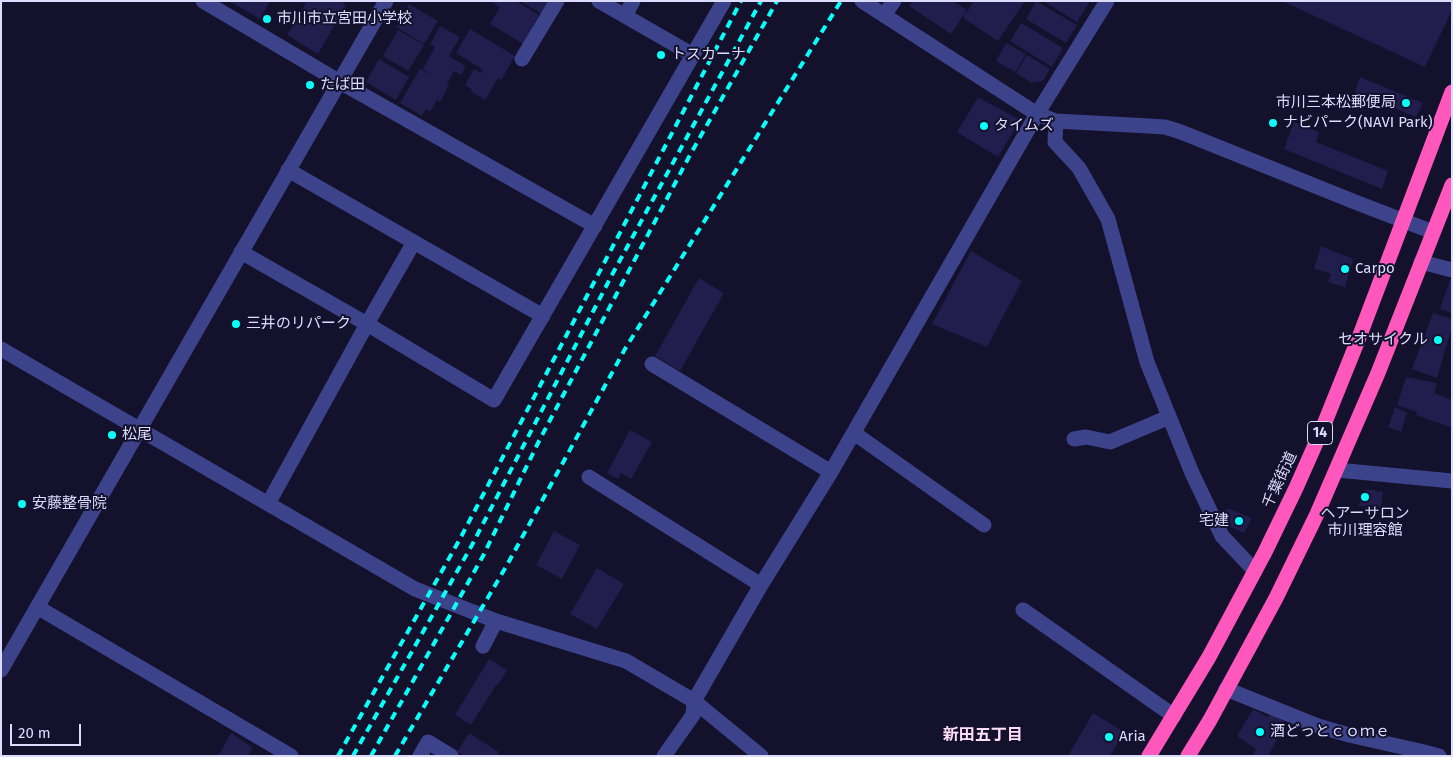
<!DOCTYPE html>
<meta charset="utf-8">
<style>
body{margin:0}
#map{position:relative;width:1453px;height:757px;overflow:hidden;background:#13112c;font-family:"Fira Sans",sans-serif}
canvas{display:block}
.frame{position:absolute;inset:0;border:2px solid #dcdcff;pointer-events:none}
.scale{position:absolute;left:10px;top:724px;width:71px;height:22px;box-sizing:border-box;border:2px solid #dcdcff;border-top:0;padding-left:6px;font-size:15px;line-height:18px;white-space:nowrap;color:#dcdcff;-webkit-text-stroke:4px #13112c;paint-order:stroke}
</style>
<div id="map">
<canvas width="1453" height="757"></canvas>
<div class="frame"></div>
<div class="scale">20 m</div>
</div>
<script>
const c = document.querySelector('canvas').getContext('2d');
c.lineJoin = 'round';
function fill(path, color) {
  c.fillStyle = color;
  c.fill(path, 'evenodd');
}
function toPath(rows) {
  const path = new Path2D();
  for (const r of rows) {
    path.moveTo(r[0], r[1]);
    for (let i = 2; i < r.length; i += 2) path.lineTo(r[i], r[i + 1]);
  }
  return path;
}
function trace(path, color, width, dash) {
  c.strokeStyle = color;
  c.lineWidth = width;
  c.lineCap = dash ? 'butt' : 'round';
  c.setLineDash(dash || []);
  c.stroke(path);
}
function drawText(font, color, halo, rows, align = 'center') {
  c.font = font + ' "Fira Sans","Noto Sans JP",sans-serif';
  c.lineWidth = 4;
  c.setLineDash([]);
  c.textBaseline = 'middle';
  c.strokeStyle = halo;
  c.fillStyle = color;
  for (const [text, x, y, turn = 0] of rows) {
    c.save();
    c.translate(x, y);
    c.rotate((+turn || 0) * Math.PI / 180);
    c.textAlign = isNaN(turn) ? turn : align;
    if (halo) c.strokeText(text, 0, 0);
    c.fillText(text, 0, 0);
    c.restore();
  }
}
const building = toPath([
 [229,1,270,1,260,19],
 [307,1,340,1,346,5,318,54,287,35],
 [490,1,516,1,539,15,523,44,490,24,500,7],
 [520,1,550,1,542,14],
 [913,1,953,1,967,10,951,34,909,6],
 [974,1,1025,1,998,41,963,18],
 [1036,1,1077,25,1066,43,1026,19],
 [1043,1,1086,1,1089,3,1077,22],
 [1282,1,1452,1,1452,10,1425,67],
 [409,4,438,21,424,44,396,27],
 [1021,23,1063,48,1052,67,1010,41],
 [440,26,460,37,449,56,466,66,461,75,454,71,447,84,449,85,440,102,437,100,430,112,426,109,422,116,400,103,420,69,434,76,423,69,435,47,430,44],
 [470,29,515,56,501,80,498,78,485,100,470,91,472,89,465,85,474,69,481,73,483,70,456,53],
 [398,30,424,45,408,71,383,56],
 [1006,43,1026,54,1015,72,996,61],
 [1027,55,1050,69,1043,81,1032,83,1016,73],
 [379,59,409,77,396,100,366,82],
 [1360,77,1423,103,1416,117,1355,92],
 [978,97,1020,120,998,157,957,132],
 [1294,122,1319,132,1316,142,1388,171,1382,189,1284,149],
 [1321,246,1353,259,1345,287,1328,282,1331,274,1314,269],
 [971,251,1022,281,987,347,932,324],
 [699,278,724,293,680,371,655,356],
 [1450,280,1452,281,1452,313,1440,309],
 [1433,313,1452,319,1452,327,1437,378,1412,369],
 [1406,377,1437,383,1434,393,1452,400,1452,428,1416,415,1417,412,1397,405],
 [1395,407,1407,413,1401,432,1388,427],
 [630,430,652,442,631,479,621,473,618,479,607,473],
 [1366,489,1383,492,1381,507,1358,506],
 [1230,509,1252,518,1244,533,1228,526,1220,511],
 [554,531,580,545,562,579,536,565],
 [597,568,624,584,597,629,570,614],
 [489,659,507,670,498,685,496,685,471,725,455,715],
 [1253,709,1267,717,1271,714,1284,721,1280,734,1268,756,1253,756,1256,749,1237,736],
 [1093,713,1124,732,1110,756,1068,756],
 [231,733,253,748,248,756,218,756],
 [469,733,499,752,497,756,465,756,457,752]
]);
const minor = toPath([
 [203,1,340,82,595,226],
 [599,1,693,55],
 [862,1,1037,114,1056,121,1149,126,1165,127,1181,132,1355,202,1433,232],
 [884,15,894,1],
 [625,16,633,1],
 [522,59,557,1],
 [1056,121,1055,142,1079,168,1108,219,1147,362,1192,473,1222,536,1255,571],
 [288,170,543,316],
 [241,252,367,324,494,400,724,1],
 [1421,262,1452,270],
 [1,349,415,589,496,621,626,661,694,701,761,756],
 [652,364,831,472],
 [854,433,984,525],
 [1074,439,1086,437,1110,442,1169,417],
 [1337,470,1452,481],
 [589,477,761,585],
 [268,504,367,324,414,242],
 [37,607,291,756],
 [1023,610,1174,716],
 [483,646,496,621],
 [1,670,386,1],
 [1226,689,1318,726,1349,735,1420,751,1419,756],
 [1420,751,1439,756],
 [420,756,428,742,451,756],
 [664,756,693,715,694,701,761,585,831,472,1037,114,1107,1]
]);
const highway = toPath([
 [1149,756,1209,657,1265,552,1296,488,1323,427,1360,335,1452,92],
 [1188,756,1210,720,1276,598,1317,514,1378,373,1452,185]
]);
const rail = toPath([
 [338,756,461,537,741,1],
 [353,756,472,545,613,273,761,1],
 [371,756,483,556,539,441,690,155,777,1],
 [395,756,507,565,625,349,841,1]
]);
const markers = [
 [267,19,5,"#08fffa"],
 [661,55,5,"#08fffa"],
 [310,85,5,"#08fffa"],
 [1406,103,5,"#08fffa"],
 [1273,123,5,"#08fffa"],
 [984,126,5,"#08fffa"],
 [1345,269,5,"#08fffa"],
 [236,324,5,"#08fffa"],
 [1438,340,5,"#08fffa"],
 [112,435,5,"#08fffa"],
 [1365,497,5,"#08fffa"],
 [22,504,5,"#08fffa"],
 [1239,521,5,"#08fffa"],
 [1260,732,5,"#08fffa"],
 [1109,737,5,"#08fffa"]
];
const shields = [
 [1320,433,25]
];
const shieldNames = [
 ["14",1320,433]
];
const poiNames = [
 ["市川市立宮田小学校",277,19],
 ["トスカーナ",671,55],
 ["たば田",320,85],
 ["市川三本松郵便局",1396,103,"right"],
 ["ナビパーク(NAVI Park)",1283,123],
 ["タイムズ",994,126],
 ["Carpo",1355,269],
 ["三井のリパーク",246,324],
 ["セオサイクル",1428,340,"right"],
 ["松尾",122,435],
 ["安藤整骨院",32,504],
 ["ヘアーサロン",1365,514,"center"],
 ["市川理容館",1365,531,"center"],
 ["宅建",1229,521,"right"],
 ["酒どっとｃｏｍｅ",1270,732],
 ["Aria",1119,737]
];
const streetNames = [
 ["千葉街道",1280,480,-65]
];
const neighbourhoodNames = [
 ["新田五丁目",983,736]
];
fill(building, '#211d4d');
trace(minor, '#3c438b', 15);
trace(highway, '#ff57bc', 15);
trace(rail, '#08fffa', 4, [8, 6]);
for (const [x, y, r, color] of markers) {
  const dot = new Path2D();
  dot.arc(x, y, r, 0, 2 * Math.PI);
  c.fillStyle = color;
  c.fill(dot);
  trace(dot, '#13112c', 2);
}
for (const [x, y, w] of shields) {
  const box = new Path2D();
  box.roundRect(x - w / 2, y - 11.5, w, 23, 4);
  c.fillStyle = '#13112c';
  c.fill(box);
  trace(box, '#dcdcff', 1);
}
drawText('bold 14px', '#dcdcff', null, shieldNames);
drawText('15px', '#dcdcff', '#13112c', poiNames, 'left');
drawText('15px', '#dcdcff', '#13112c', streetNames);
drawText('bold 16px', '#ffdef7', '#13112c', neighbourhoodNames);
</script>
